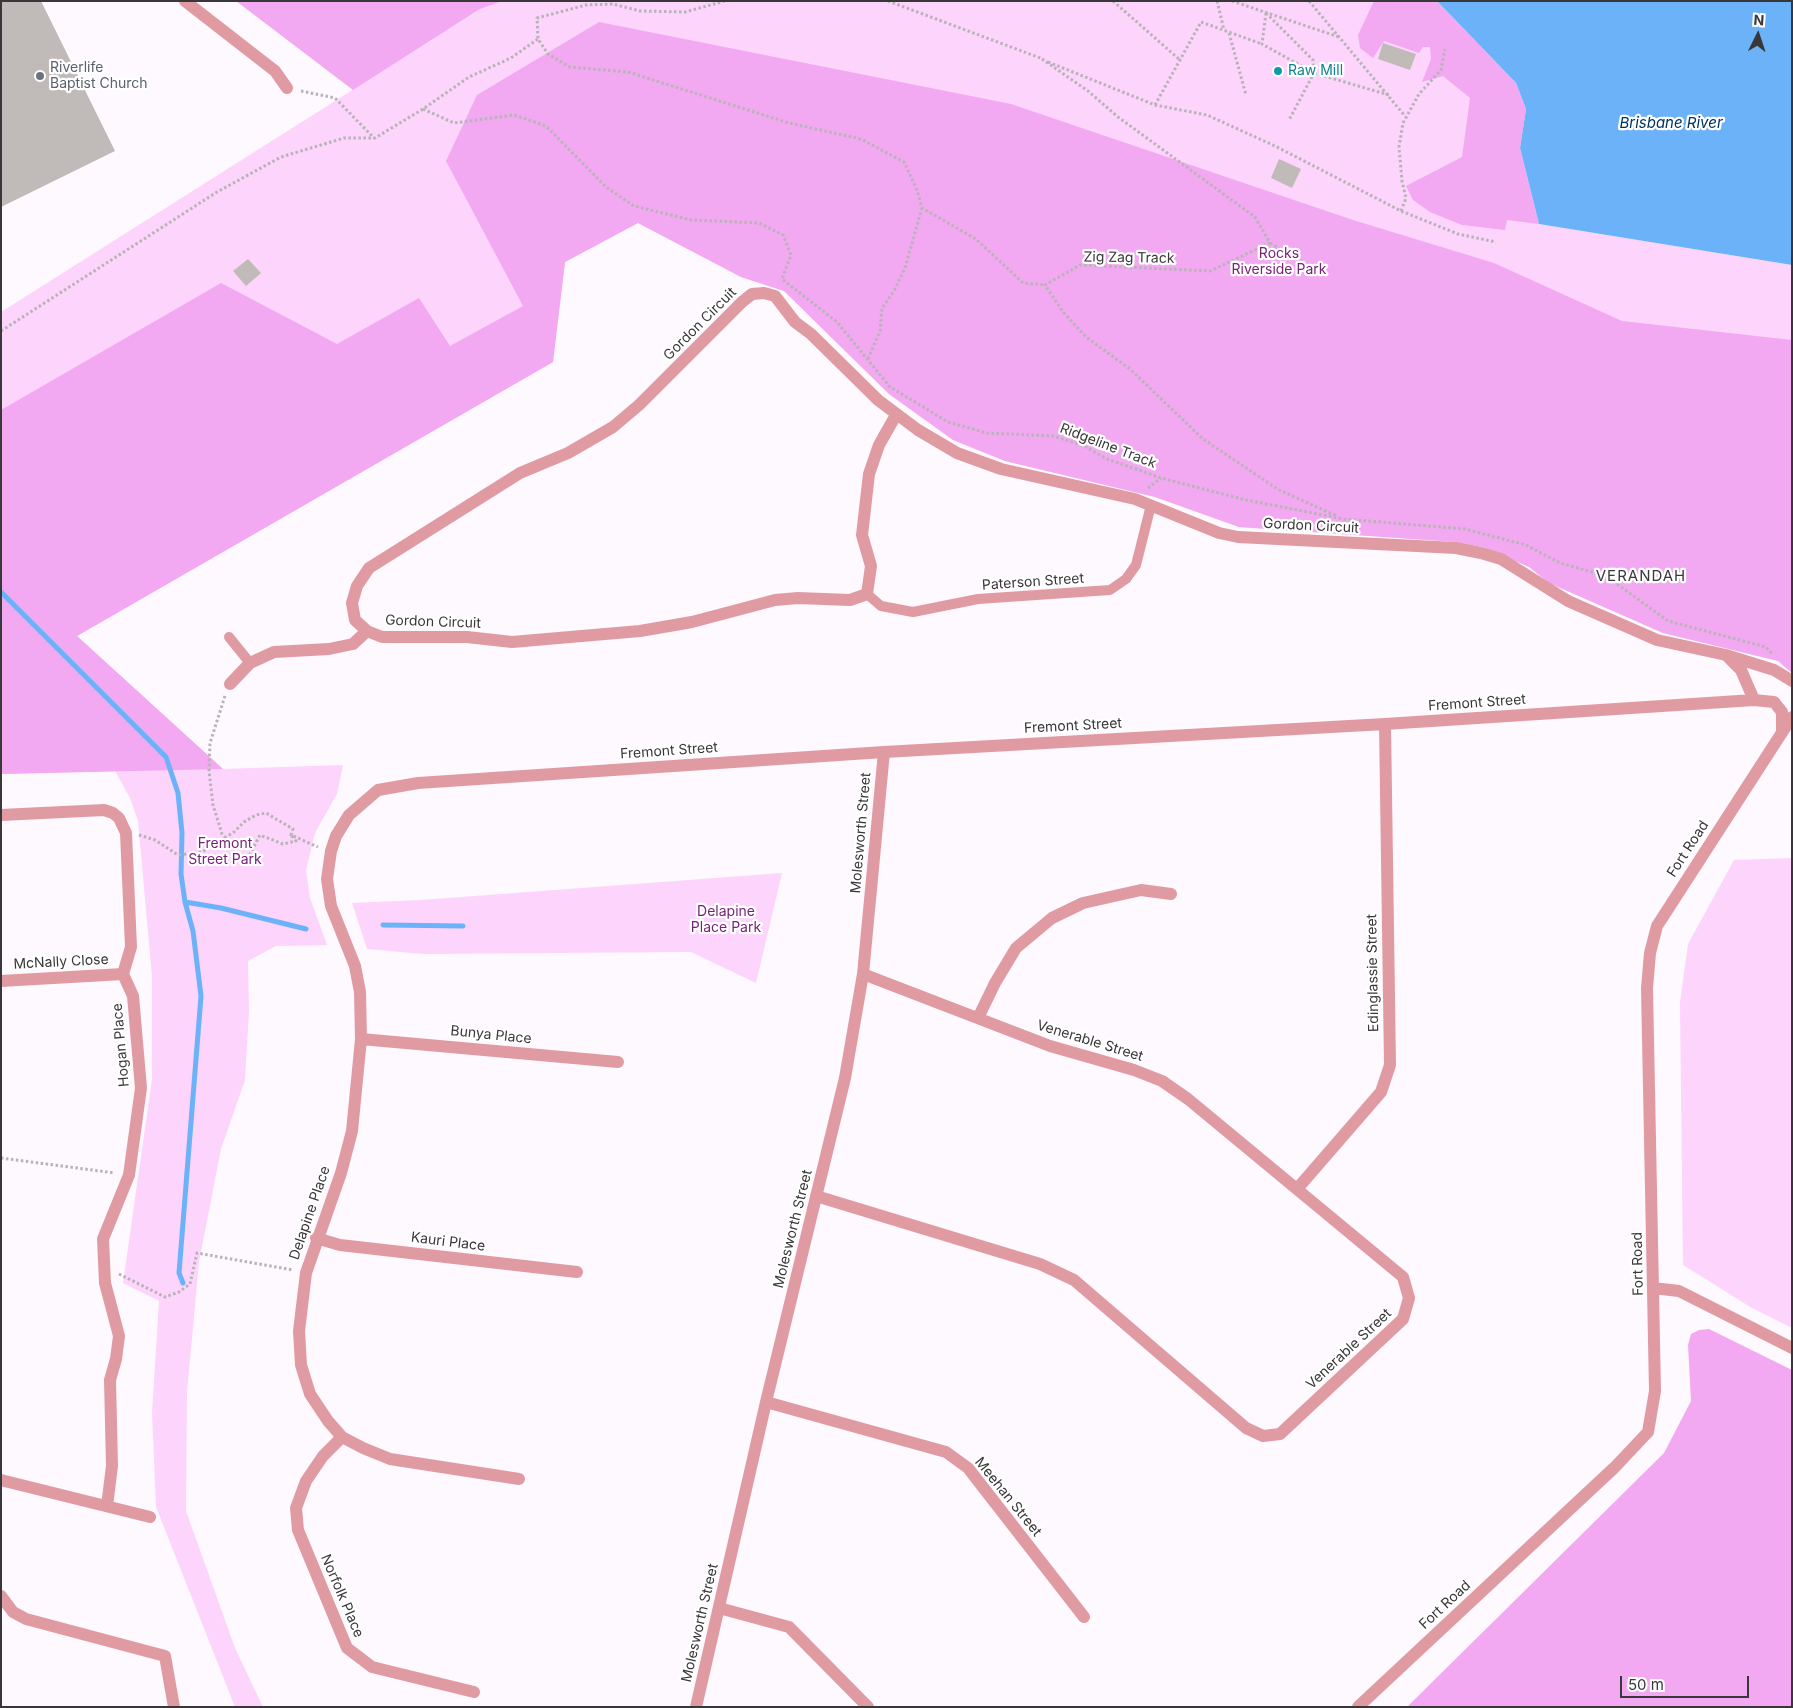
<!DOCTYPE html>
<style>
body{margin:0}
#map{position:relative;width:1793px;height:1708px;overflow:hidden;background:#fef9fe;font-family:Inter,sans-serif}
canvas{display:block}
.frame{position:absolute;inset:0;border:2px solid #393739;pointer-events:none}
.north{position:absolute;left:1733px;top:10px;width:50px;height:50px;-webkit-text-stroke:4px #fff;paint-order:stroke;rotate:4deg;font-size:14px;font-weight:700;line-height:20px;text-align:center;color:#393739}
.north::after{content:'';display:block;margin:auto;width:18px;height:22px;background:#393739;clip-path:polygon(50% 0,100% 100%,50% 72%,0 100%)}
.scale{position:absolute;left:1620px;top:1676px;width:129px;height:22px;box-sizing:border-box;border:2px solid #393739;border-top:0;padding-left:6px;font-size:15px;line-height:18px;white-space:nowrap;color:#393739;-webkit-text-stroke:4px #fff;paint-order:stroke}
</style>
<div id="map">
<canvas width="1793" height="1708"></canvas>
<div class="frame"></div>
<div class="north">N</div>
<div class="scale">50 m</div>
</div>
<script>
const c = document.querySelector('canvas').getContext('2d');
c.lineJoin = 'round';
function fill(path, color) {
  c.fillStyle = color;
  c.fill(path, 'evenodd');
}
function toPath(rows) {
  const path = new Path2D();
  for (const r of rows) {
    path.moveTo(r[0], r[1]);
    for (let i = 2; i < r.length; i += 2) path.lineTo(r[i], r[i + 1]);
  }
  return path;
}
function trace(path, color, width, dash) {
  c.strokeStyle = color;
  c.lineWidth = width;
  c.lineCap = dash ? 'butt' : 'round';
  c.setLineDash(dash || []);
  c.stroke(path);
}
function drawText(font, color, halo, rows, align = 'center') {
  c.font = font + ' Inter,sans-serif';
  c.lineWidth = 4.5;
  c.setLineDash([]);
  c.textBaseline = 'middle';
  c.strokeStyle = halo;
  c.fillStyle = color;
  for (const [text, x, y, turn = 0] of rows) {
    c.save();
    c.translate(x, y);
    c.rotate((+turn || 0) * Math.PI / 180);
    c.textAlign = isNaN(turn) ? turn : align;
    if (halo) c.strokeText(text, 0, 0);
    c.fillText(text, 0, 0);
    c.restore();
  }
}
const green = toPath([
 [468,1,1437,1,1539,224,1792,265,1792,673,1778,661,1663,633,1549,583,1529,567,1483,547,1456,542,1239,527,1155,497,1005,461,953,440,889,394,784,291,741,277,638,223,565,262,553,362,77,636,223,769,343,765,337,794,315,833,306,870,310,898,327,945,276,946,248,961,249,1011,245,1080,221,1149,199,1262,187,1392,186,1511,235,1648,263,1707,235,1707,156,1507,152,1413,159,1301,123,1283,152,1079,152,977,138,821,130,798,115,771,1,774,1,312,479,10],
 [1792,858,1792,1328,1752,1308,1683,1265,1680,1002,1688,944,1734,860],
 [782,873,756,983,691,952,423,954,367,949,352,903,421,900]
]);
const forest = toPath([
 [236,1,502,1,480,9,353,90],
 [1374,1,1437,1,1516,83,1526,109,1520,148,1539,224,1507,220,1505,230,1462,225,1430,212,1413,200,1406,186,1462,157,1470,98,1443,76,1422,82,1431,59,1430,47,1423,47,1419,53,1384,41,1373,58,1360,48,1358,35],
 [599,22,1011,104,1353,220,1494,263,1622,321,1792,340,1792,673,1778,661,1663,633,1549,583,1529,567,1483,547,1456,542,1239,527,1155,497,1005,461,953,440,889,394,784,291,741,277,638,223,565,262,553,362,77,636,223,769,1,774,1,410,221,283,337,344,419,298,450,346,523,306,446,161,477,95],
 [1709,1329,1792,1370,1792,1707,1407,1707,1664,1453,1691,1401,1688,1345,1691,1334,1699,1330]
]);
const water = toPath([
 [1437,1,1792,1,1792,265,1539,224,1520,148,1526,109,1516,83]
]);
const stream = toPath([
 [1,592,166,757,178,793,182,833,181,874,185,902,193,931,201,996,179,1273,183,1283],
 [185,902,221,908,306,929],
 [383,925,463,926]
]);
const building = toPath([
 [1,1,41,1,115,151,1,207],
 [1383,43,1416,54,1410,70,1378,59],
 [1279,159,1301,169,1292,188,1271,178],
 [248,259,261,273,246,286,233,271]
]);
const path = toPath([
 [725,1,685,12,640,11,613,4,586,5,537,18,538,39,548,54,570,67,628,72,789,123,861,139,904,162,917,190,922,208,976,239,1023,283,1045,285],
 [888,1,1043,59],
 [1113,1,1180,60],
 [1217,1,1224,30],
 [1232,1,1339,37],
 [1309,1,1405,116],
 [1266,13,1313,60,1314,73,1389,95],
 [1266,13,1262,44,1314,73,1289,120],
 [1229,33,1246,95],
 [1042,59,1088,91,1118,117,1255,217,1270,243,1210,271,1080,265,1045,285,1063,312,1086,337,1130,369,1203,439,1279,490,1337,516],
 [1048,62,1155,105,1207,115,1275,146,1401,211,1458,234,1496,242],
 [301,91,335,98,374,138],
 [1155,105,1201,22,1262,44],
 [423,109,454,123,514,115,546,126,606,187,634,206,691,220,759,223,783,235,791,255,782,279,837,322,890,387,948,422,987,433,1053,436,1084,446,1107,459,1161,478,1246,500,1344,519,1465,529,1526,545,1560,563,1606,576,1668,621,1766,647,1773,655],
 [1401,211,1406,198,1402,181,1399,147,1403,123,1419,94,1441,70,1445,49],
 [1270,243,1315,269],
 [1,331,217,192,281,157,344,138,375,138,423,109,469,77,511,58,538,39],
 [868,359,880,331,882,308,894,291,905,268,922,208],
 [1148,488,1161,478],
 [225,696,210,743,209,771,213,805,222,834,239,855,249,856,260,835,283,844,296,841,291,835],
 [139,835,155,840,178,855,202,852,234,832,244,822,256,815,266,813,293,829,291,835,318,847],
 [1,1158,115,1173],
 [119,1274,165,1297,179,1292,190,1284,197,1253,293,1270]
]);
const lane = toPath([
 [867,594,881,606,913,612,978,599,1110,590,1126,579,1136,565,1151,505],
 [229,637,250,663]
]);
const street = toPath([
 [185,1,275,71,287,88],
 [896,415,879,445,869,474,862,535,871,566,867,594,850,600,798,598,775,600,692,622,640,631,512,642,467,637,382,637,367,631,355,620,352,603,357,586,369,568,520,473,568,453,613,427,639,405,742,302,752,294,764,293,775,296,795,322,811,334,878,400,918,430,957,453,1001,469,1135,499,1219,533,1238,537,1456,548,1481,553,1501,559,1568,601,1657,640,1726,655,1774,670,1792,681],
 [1727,656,1741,670,1754,700],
 [230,684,250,663,274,652,329,649,353,644,367,631],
 [1,815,104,810,113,813,119,818,126,833,131,947,123,974,133,996,141,1088,129,1175,103,1239,105,1283,119,1336,116,1359,110,1380,112,1466,107,1506],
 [1,981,123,974],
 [978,1018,995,983,1016,948,1052,918,1083,903,1141,890,1171,894],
 [361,1039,618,1062],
 [1297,1189,1381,1092,1390,1065,1385,724],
 [816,1196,1040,1264,1074,1280,1246,1428,1263,1436,1280,1434,1403,1319,1409,1298,1403,1277,1188,1099,1162,1081,1134,1070,1050,1046,863,974],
 [316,1238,340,1245,577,1272],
 [1653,1288,1679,1291,1792,1348],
 [766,1402,946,1452,968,1468,1084,1617],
 [342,1437,323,1456,306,1481,296,1508,298,1530,347,1648,372,1667,474,1692],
 [519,1479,390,1459,363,1448,342,1437,328,1421,310,1394,301,1365,299,1331,306,1273,341,1173,352,1131,361,1039,360,992,355,966,331,906,327,879,331,851,336,836,349,815,378,790,418,783,884,752,1385,724,1754,700,1774,702,1782,712,1782,733],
 [1,1480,150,1517],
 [1,1596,13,1612,26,1619,165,1656,174,1707],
 [719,1608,789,1627,868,1707],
 [696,1707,766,1402,845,1078,863,974,884,752],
 [1358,1707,1615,1467,1648,1432,1655,1391,1647,988,1650,953,1657,926,1792,717]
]);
const markers = [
 [1278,71,5,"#0f9aa8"],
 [40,76,5,"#6b7280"]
];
const worshipNames = [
 ["Riverlife",50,68],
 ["Baptist Church",50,84]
];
const cultureNames = [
 ["Raw Mill",1288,71]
];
const parkNames = [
 ["Rocks",1279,254],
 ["Riverside Park",1279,270],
 ["Fremont",225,844],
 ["Street Park",225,860],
 ["Delapine",726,912],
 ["Place Park",726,928]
];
const streetNames = [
 ["Zig Zag Track",1129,258,1],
 ["Gordon Circuit",700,324,-45],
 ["Ridgeline Track",1108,446,21],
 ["Gordon Circuit",1311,526,3],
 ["Paterson Street",1033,582,-4],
 ["Gordon Circuit",433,622,2],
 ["Fremont Street",1477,703,-4],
 ["Fremont Street",1073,726,-3],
 ["Fremont Street",669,751,-4],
 ["Molesworth Street",861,833,-85],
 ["Fort Road",1688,849,-57],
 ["McNally Close",61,962,-3],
 ["Edinglassie Street",1373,973,-91],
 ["Bunya Place",491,1035,6],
 ["Venerable Street",1090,1041,17],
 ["Hogan Place",121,1045,-95],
 ["Delapine Place",310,1213,-71],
 ["Molesworth Street",793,1229,-76],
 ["Kauri Place",448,1242,7],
 ["Fort Road",1638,1264,-91],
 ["Venerable Street",1349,1349,-43],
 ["Meehan Street",1008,1497,51],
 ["Norfolk Place",342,1596,67],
 ["Fort Road",1445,1605,-43],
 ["Molesworth Street",700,1623,-77]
];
const waterNames = [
 ["Brisbane River",1671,123]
];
const neighbourhoodNames = [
 ["VERANDAH",1641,576]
];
fill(green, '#fdd4fc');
fill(forest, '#f2a9f1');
fill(water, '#6cb2f9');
trace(stream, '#6cb2f9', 5);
fill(building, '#c0bbb8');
trace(path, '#b7b3b7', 3, [2.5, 2.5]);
trace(lane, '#e09ba2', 10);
trace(street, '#e09ba2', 12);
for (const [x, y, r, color] of markers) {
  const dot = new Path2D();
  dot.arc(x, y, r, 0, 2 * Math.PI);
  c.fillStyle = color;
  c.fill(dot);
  trace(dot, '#fff', 2);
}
drawText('14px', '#5b616d', '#fff', worshipNames, 'left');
drawText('14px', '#0d838f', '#fff', cultureNames, 'left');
drawText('14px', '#762377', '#fff', parkNames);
drawText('14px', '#393739', '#fff', streetNames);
drawText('italic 15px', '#003561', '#fff', waterNames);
c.letterSpacing = '1px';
drawText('15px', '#393739', '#fff', neighbourhoodNames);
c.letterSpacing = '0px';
</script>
